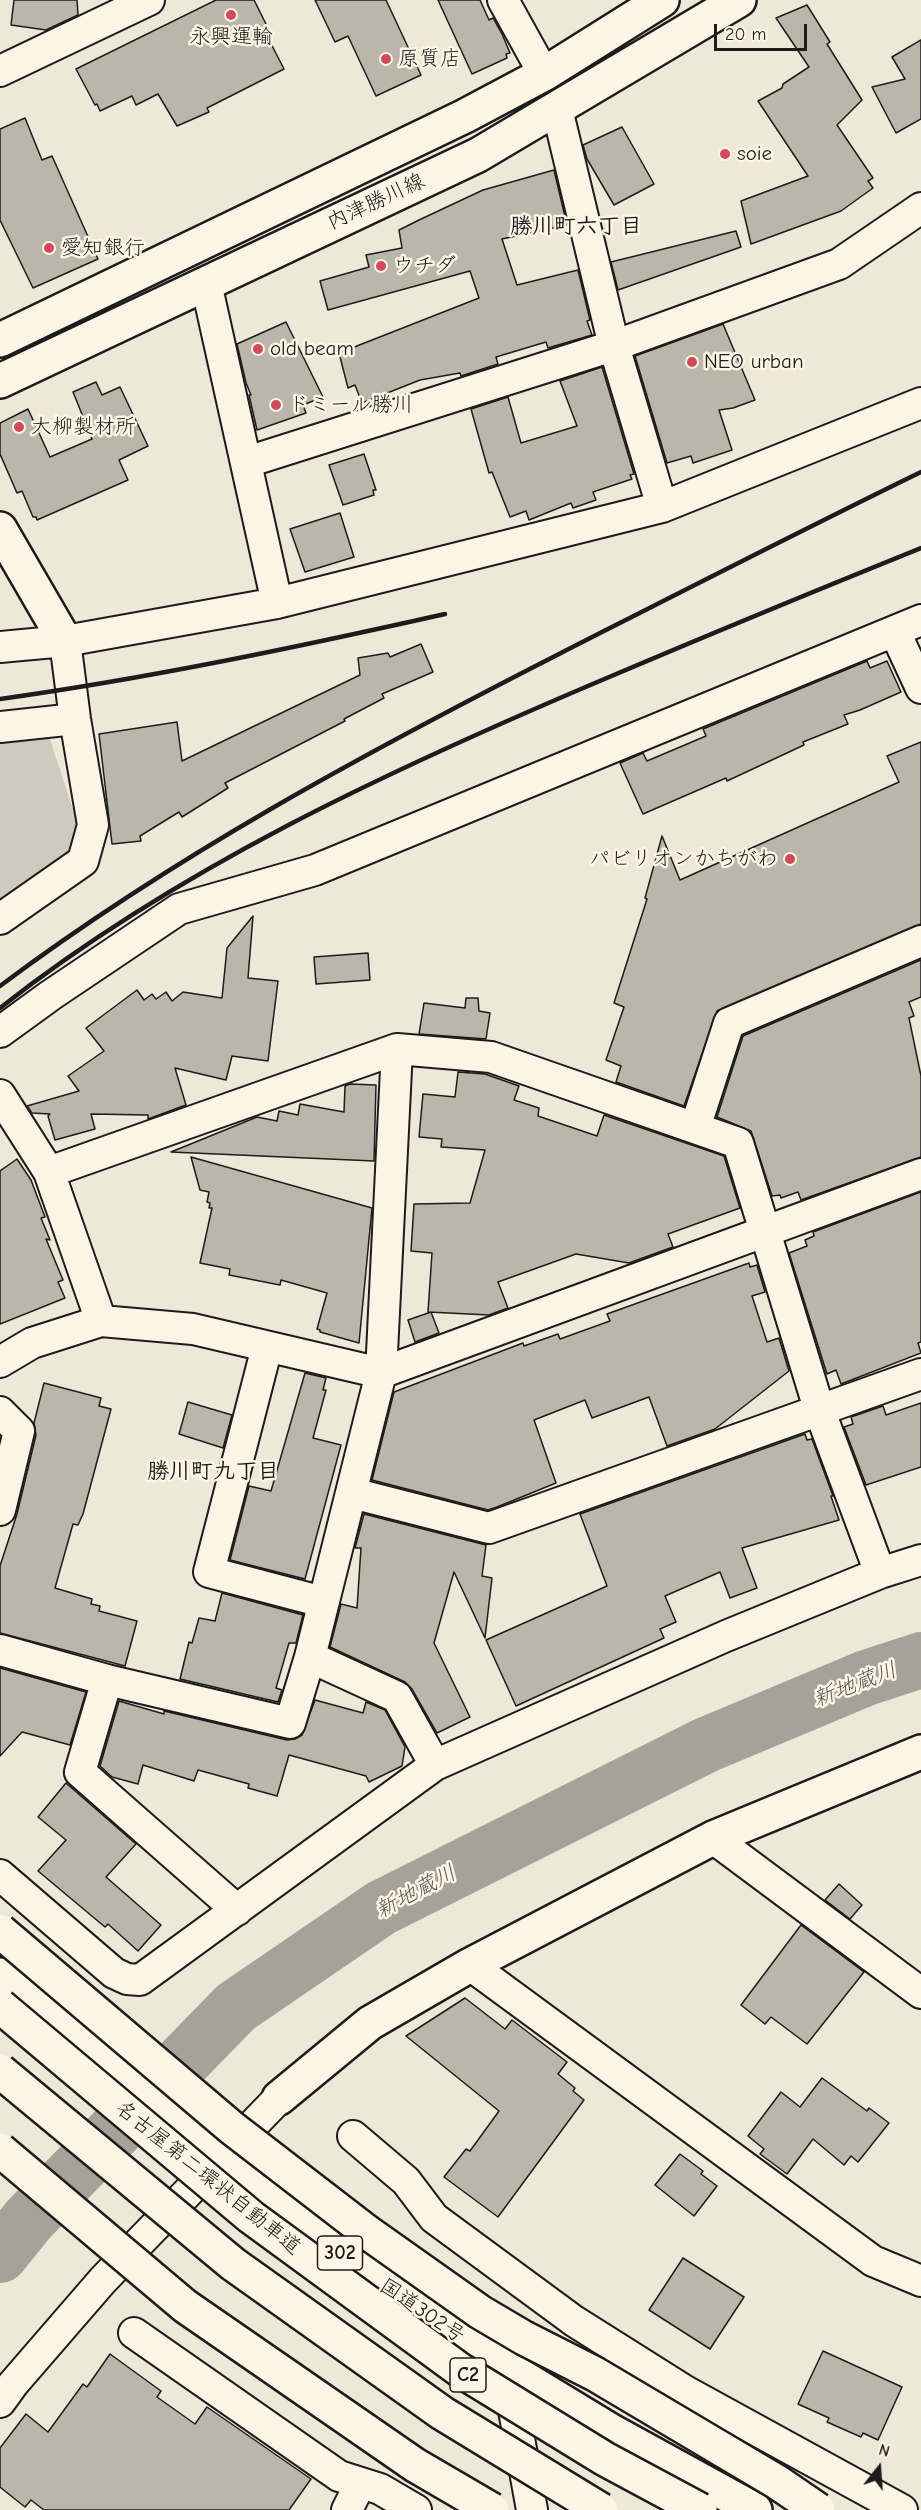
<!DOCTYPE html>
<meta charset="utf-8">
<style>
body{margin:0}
#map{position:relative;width:921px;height:2510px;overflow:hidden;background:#eee8d9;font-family:"Comic Neue",sans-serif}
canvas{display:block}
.north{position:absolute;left:849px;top:2438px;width:60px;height:60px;-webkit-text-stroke:4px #fcf5e5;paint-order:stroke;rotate:17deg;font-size:16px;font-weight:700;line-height:24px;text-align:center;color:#1c1c1c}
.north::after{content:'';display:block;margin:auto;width:21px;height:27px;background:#1c1c1c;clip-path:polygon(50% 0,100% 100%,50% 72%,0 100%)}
.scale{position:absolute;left:714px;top:24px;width:93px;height:27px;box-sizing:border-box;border:3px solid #1c1c1c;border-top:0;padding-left:8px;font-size:18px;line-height:21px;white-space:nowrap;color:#1c1c1c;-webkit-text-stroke:4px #fcf5e5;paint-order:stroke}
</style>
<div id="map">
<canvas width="921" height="2510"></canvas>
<div class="north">N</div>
<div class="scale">20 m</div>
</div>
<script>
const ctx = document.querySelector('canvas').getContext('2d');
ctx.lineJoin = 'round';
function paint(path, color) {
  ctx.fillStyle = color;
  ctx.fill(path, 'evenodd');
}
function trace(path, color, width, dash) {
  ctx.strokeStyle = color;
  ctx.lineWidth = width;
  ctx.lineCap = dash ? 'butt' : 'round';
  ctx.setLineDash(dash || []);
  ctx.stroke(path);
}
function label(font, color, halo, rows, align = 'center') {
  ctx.font = font + ' "Comic Neue","Klee One",sans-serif';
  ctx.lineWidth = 5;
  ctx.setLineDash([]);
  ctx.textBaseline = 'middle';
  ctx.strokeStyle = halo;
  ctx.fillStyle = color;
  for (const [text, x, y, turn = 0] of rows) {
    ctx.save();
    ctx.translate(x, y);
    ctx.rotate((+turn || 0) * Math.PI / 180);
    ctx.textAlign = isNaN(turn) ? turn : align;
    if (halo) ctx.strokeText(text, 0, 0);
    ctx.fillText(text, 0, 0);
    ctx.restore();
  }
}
paint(new Path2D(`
 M 48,733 L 79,828 L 71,858 L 0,903 L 0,739 Z`), '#cfcabd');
trace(new Path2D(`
 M 0,2255 L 29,2219 L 236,2007 L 381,1908 L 706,1745 L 866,1678 L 921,1660`), '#a7a299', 56);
const building = new Path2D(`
 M 14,0 L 77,0 L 78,15 L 46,30 L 11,25 Z
 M 216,0 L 254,0 L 271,34 L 267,36 L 284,69 L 207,108 L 209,112 L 177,126 L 158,94 L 136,105 L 132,96 L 100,111 L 97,104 L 95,105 L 76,69 Z
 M 315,0 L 386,0 L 421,75 L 376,96 L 348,36 L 335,42 Z
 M 438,0 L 480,0 L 489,20 L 493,18 L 502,34 L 510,53 L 506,54 L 507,58 L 472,74 Z
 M 807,5 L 830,42 L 827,44 L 862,100 L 837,125 L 873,178 L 868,181 L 873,188 L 841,211 L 751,244 L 741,201 L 808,176 L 758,101 L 782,88 L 783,84 L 809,67 L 776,18 Z
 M 921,40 L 921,119 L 896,133 L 872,87 L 905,79 L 892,57 Z
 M 25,118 L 42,160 L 52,156 L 98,259 L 33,288 L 0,220 L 0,129 Z
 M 622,127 L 654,184 L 614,205 L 587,159 L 583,145 Z
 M 554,170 L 567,225 L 502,239 L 517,285 L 578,270 L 590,320 L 587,321 L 592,335 L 548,348 L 546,342 L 496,357 L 498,364 L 461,376 L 460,373 L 420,380 L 362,403 L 355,385 L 348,388 L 339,353 L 479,298 L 470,271 L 328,310 L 320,281 L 369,267 L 366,255 L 402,248 L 399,230 L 419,220 L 483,190 Z
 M 736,231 L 741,247 L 618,290 L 611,262 Z
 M 286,322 L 323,397 L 303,405 L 306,413 L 257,430 L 249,395 L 251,395 L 246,383 L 237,344 Z
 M 723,324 L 755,400 L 733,408 L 719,410 L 732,450 L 693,463 L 691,456 L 667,463 L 635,356 Z
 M 602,367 L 634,474 L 630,475 L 632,479 L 593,492 L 596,500 L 573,508 L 571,503 L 529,520 L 526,511 L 510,517 L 492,472 L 489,473 L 471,409 L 508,397 L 521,443 L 577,426 L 560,381 Z
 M 96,382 L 102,395 L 120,387 L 148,446 L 119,460 L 128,480 L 37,520 L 36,517 L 33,517 L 22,491 L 17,493 L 0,454 L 0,423 L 28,409 L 50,457 L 92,439 L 73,392 Z
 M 364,454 L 376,490 L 373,490 L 374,495 L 343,505 L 329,465 Z
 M 340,513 L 354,557 L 305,572 L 290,529 Z
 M 421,644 L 433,672 L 382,694 L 384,698 L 344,719 L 345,721 L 225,783 L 228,788 L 182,817 L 179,812 L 140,836 L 141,841 L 112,844 L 99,734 L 177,722 L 182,761 L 360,675 L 358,658 L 388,653 L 390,657 Z
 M 867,661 L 870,668 L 887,661 L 901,692 L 860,710 L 844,715 L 848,724 L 803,742 L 804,745 L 727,781 L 726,778 L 643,814 L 620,763 L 643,753 L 647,761 L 706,736 L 703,729 Z
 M 921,742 L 921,924 L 717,1011 L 684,1106 L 616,1082 L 621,1066 L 606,1060 L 624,1007 L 614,1003 L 647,899 L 645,898 L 662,836 L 680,880 L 899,782 L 887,756 Z
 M 253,916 L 248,978 L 278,981 L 268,1061 L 232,1056 L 226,1080 L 175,1068 L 186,1105 L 148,1119 L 148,1115 L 91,1114 L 95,1129 L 55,1140 L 48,1116 L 50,1114 L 32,1113 L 27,1106 L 79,1091 L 68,1076 L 104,1051 L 86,1028 L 137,990 L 144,1000 L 152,994 L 156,999 L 166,992 L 172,1001 L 183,992 L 222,998 L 227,948 Z
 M 368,953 L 370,980 L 316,984 L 314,957 Z
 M 921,960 L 921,997 L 909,1002 L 914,1016 L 909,1018 L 921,1076 L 921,1157 L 801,1200 L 798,1192 L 781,1198 L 780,1195 L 772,1196 L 751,1131 L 717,1117 L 743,1036 Z
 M 466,998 L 478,998 L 479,1011 L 490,1013 L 486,1039 L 419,1034 L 424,1003 L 465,1008 Z
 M 458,1072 L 485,1074 L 519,1086 L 514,1100 L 539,1108 L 538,1116 L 597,1136 L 604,1115 L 724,1156 L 740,1208 L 668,1234 L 673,1247 L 629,1263 L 576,1254 L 498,1282 L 508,1308 L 489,1315 L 428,1312 L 432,1253 L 411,1251 L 414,1204 L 470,1203 L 485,1150 L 441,1147 L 442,1139 L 419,1137 L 423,1094 L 455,1097 Z
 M 350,1084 L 376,1085 L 374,1161 L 171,1152 L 257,1117 L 277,1121 L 279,1111 L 298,1115 L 300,1104 L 344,1112 L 345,1086 Z
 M 191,1157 L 372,1208 L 359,1343 L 320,1332 L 320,1330 L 317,1329 L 327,1293 L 281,1280 L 280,1285 L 229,1275 L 230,1269 L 200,1263 L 212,1208 L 209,1208 L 210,1203 L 207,1202 L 209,1192 L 200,1190 Z
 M 17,1159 L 31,1180 L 45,1217 L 41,1218 L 50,1240 L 46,1239 L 63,1280 L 58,1282 L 65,1298 L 0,1324 L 0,1171 Z
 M 921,1192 L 921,1342 L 918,1343 L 921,1353 L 841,1384 L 836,1370 L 827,1374 L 789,1253 L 807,1246 L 805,1240 L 814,1236 L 813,1232 Z
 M 749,1263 L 750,1267 L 757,1265 L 765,1292 L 752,1296 L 767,1342 L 779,1338 L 789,1371 L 715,1429 L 667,1446 L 649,1397 L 592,1418 L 585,1400 L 534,1420 L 556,1483 L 497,1507 L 488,1510 L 372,1480 L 394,1392 L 523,1343 L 524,1346 L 558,1334 L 560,1339 L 610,1321 L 607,1314 Z
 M 431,1312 L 439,1333 L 415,1342 L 408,1320 Z
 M 305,1373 L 326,1378 L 323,1390 L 326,1390 L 313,1438 L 341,1445 L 305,1579 L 230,1560 L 249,1486 L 271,1491 Z
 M 44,1383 L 101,1398 L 99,1406 L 111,1409 L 83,1514 L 78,1525 L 73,1524 L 55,1588 L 92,1599 L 91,1604 L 100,1606 L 99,1611 L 137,1621 L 125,1666 L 0,1633 L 0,1566 L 17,1514 L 36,1435 L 34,1423 Z
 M 188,1402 L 232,1415 L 223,1448 L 179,1434 Z
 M 921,1403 L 921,1467 L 866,1485 L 844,1427 L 853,1424 L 851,1417 L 883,1406 L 886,1415 Z
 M 805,1434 L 807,1440 L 812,1439 L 833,1496 L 831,1496 L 839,1520 L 742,1548 L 757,1588 L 730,1598 L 720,1572 L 665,1596 L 676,1622 L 660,1629 L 664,1638 L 516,1706 L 486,1640 L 607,1586 L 580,1514 Z
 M 364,1514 L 486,1545 L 482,1576 L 492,1578 L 485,1638 L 454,1572 L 434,1643 L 470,1717 L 437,1733 L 412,1689 L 405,1682 L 330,1647 L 341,1604 L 357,1608 L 361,1548 L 355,1548 Z
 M 222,1593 L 303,1615 L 296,1643 L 289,1643 L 276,1688 L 282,1690 L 278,1702 L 180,1679 L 189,1642 L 192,1643 L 199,1618 L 215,1621 Z
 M 0,1668 L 86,1692 L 70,1745 L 22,1732 L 0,1756 Z
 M 315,1700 L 363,1713 L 366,1702 L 385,1710 L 405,1747 L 402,1766 L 369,1782 L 366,1776 L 289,1755 L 277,1796 L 248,1788 L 249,1784 L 198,1770 L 194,1781 L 143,1765 L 138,1784 L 112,1777 L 100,1766 L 119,1701 L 164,1714 L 164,1711 L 287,1740 L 295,1739 L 302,1735 Z
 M 66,1783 L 136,1844 L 106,1877 L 161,1925 L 138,1951 L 108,1924 L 105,1927 L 38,1871 L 66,1840 L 38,1817 Z
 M 839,1884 L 862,1905 L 850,1919 L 825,1900 Z
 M 801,1925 L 864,1972 L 807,2044 L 771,2017 L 765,2024 L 741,2005 Z
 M 465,1998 L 505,2029 L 512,2020 L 567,2062 L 558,2074 L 575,2088 L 573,2091 L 584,2100 L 498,2217 L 444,2177 L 466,2149 L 470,2151 L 499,2111 L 406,2036 Z
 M 822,2078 L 867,2111 L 869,2108 L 889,2123 L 858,2162 L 851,2156 L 844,2165 L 813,2139 L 787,2174 L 760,2154 L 764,2149 L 748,2136 L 781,2092 L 800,2107 Z
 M 680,2154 L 703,2171 L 701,2174 L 717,2186 L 694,2216 L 655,2185 Z
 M 683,2258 L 744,2297 L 710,2349 L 649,2310 Z
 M 823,2351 L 902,2387 L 878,2440 L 863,2433 L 861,2437 L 827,2422 L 829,2418 L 798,2404 Z
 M 110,2354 L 161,2391 L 157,2397 L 195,2424 L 207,2407 L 311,2479 L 289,2510 L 44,2510 L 31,2500 L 25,2507 L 0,2487 L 0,2448 L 26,2414 L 48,2432 L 83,2384 L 87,2387 Z`);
paint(building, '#bab6aa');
trace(building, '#1c1c1c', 1.5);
const street = new Path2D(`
 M 503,0 L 544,74
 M 0,71 L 149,0
 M 557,109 L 614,346 L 662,507
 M 206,283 L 277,603
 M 247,462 L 616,345 L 839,264 L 921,208
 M 895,632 L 921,688
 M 0,647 L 65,641 L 277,603 L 662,507 L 921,403
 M 0,727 L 75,719
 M 0,919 L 83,861 L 93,825 L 75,719 L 65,641
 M 0,1032 L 51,995 L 179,909 L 315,870 L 921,620
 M 397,1049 L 381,1373 L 310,1657 L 397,1697 L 435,1765
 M 0,1095 L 49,1172 L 101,1321
 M 695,1128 L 729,1023 L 921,941
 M 49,1172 L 397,1049 L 491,1057 L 738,1143 L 819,1409 L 880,1573
 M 267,1347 L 209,1572 L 323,1602
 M 0,1362 L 32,1343 L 101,1321 L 193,1329 L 381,1373 L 921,1174
 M 0,1412 L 19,1431 L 0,1510
 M 352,1493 L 489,1528 L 921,1374
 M 0,1650 L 107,1680 L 290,1723 L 310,1657
 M 107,1680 L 80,1772 L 237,1910
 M 713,1838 L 921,1993
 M 0,1875 L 114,1973 L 127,1979 L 140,1980 L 435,1765 L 726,1636 L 880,1573 L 921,1560
 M 470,1965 L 873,2261 L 921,2281
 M 353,2136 L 406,2181 L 434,2218 L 574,2321 L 685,2391 L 902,2510
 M 134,2333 L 339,2476 L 380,2489 L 416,2510
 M 509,2383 L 532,2510
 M 0,2402 L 13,2384 L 103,2280 L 279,2098
 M 347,2510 L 360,2484`);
const secondary = new Path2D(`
 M 0,340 L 465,116 L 544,74 L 662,0
 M 0,381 L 478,155 L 739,0
 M 0,529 L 65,641
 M 279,2098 L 370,2023 L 470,1965 L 713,1838 L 921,1752`);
const highway = new Path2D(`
 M 0,1975 L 221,2160 L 364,2271 L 506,2367 L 613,2432 L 755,2510`);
trace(street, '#1c1c1c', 34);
trace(secondary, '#1c1c1c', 38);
trace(highway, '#1c1c1c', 38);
trace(street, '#fcf5e5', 30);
trace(secondary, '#fcf5e5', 33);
trace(highway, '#fcf5e5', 33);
trace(new Path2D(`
 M 0,699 C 150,678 298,647 445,614
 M 0,986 C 175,855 367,752 561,653 C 681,592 800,531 921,472
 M 0,1008 C 178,868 388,771 595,683 C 703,637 812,592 921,548`), '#1c1c1c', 4.5);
const highwayBridge = new Path2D(`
 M 0,1931 L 232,2128 L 367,2232 L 480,2312 L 524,2338 L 595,2374 L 777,2482 L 818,2510
 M 0,2006 L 251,2217 L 460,2370 L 605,2459 L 700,2510
 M 0,2071 L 233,2264 L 442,2413 L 601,2510
 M 0,2150 L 185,2306 L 415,2465 L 492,2510`);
trace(highwayBridge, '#1c1c1c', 38, []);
trace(highwayBridge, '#fcf5e5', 33);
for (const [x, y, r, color] of [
 [231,15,6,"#d1495b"],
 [386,59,6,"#d1495b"],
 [725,154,6,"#d1495b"],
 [49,248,6,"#d1495b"],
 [381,266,6,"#d1495b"],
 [258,349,6,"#d1495b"],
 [692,362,6,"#d1495b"],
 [276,405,6,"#d1495b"],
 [19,427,6,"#d1495b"],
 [790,859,6,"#d1495b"]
]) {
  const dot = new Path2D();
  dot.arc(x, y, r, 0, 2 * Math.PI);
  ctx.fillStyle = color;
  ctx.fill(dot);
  trace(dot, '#fcf5e5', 2);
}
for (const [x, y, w] of [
 [340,2253,45],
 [468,2375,36]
]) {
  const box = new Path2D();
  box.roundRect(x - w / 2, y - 17, w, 34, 4.5);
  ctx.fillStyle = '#fcf5e5';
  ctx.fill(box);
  trace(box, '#1c1c1c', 1.5);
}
label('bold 20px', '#1c1c1c', null, [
 ["302",340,2253],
 ["C2",468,2375]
]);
label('21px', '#1c1c1c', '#fcf5e5', [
 ["永興運輸",231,37,"center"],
 ["原質店",398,59],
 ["soie",737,154],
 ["愛知銀行",61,248],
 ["ウチダ",393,266],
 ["old beam",270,349],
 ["NEO urban",704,362],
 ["ドミール勝川",288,405],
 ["大柳製材所",31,427],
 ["パビリオンかちがわ",778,859,"right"]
], 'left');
label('21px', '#1c1c1c', '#fcf5e5', [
 ["内津勝川線",376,202,-25],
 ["名古屋第二環状自動車道",208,2178,39],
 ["国道302号",422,2311,34]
]);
label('bold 22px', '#1c1c1c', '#fcf5e5', [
 ["勝川町六丁目",576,227],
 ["勝川町九丁目",213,1472]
]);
label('italic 22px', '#5b5854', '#fcf5e5', [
 ["新地蔵川",855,1685,-21],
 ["新地蔵川",416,1892,-28]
]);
</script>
